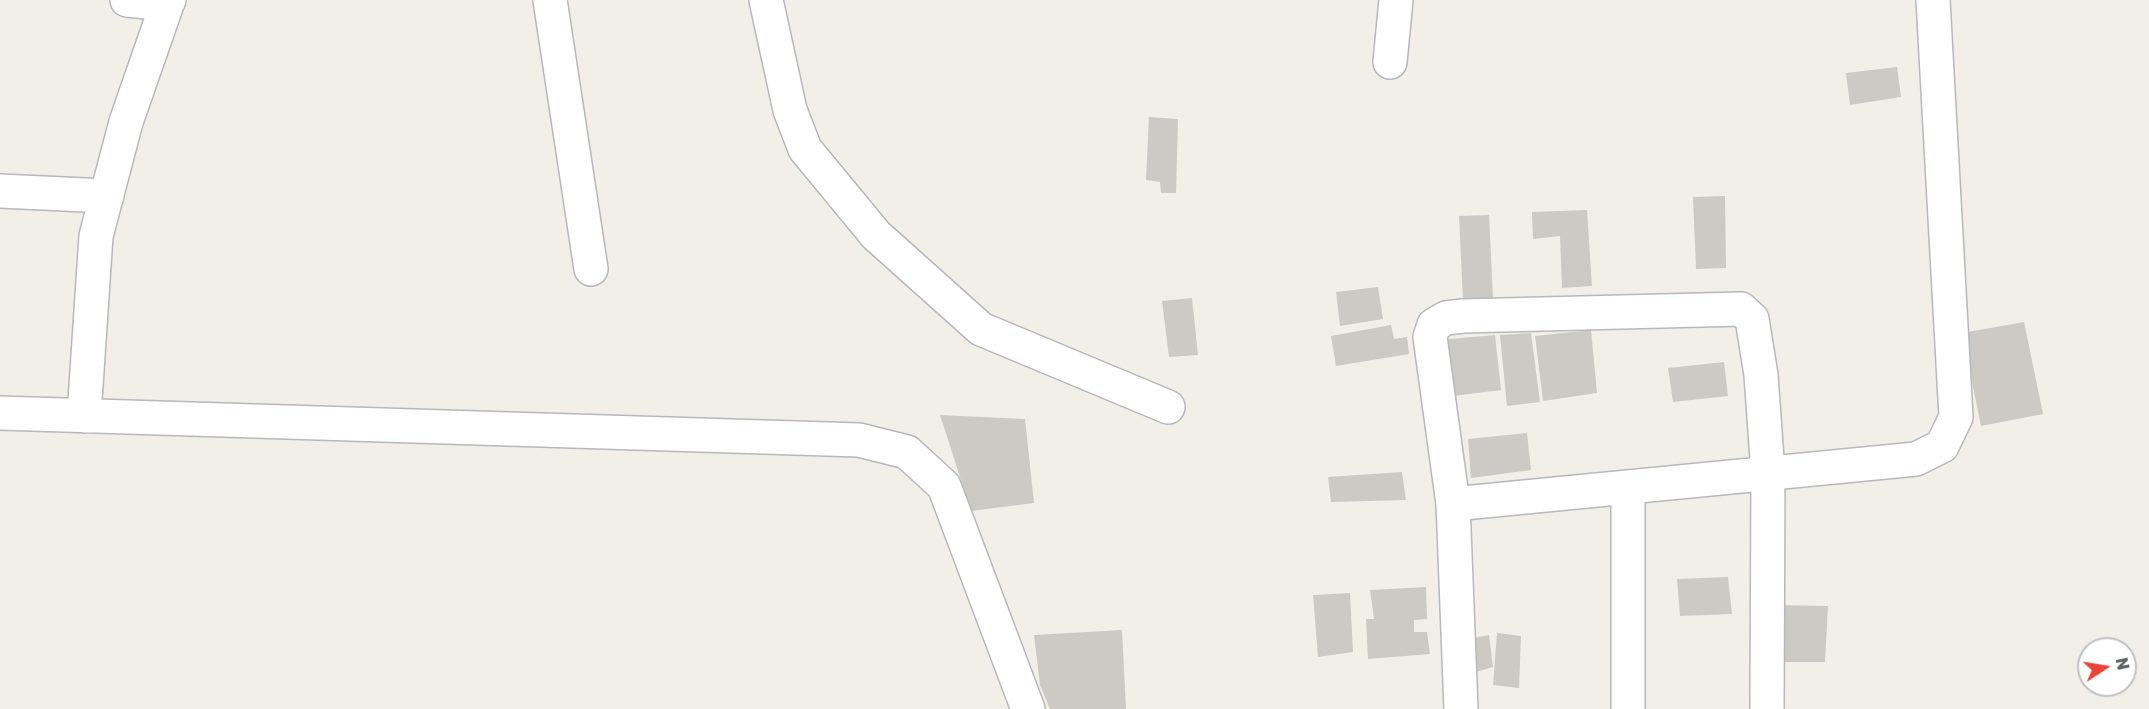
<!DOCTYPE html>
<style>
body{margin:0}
#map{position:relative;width:2149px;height:709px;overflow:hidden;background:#f1efe8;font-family:"Golos Text",sans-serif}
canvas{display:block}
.north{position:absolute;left:2077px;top:637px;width:60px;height:60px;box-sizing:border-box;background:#fff;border:2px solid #bfc1c3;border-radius:50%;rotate:78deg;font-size:16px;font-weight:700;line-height:24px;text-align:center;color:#5f6368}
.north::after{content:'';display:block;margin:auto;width:21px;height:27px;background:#ea4335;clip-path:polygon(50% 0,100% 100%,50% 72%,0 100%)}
</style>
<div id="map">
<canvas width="2149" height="709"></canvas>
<div class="north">N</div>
</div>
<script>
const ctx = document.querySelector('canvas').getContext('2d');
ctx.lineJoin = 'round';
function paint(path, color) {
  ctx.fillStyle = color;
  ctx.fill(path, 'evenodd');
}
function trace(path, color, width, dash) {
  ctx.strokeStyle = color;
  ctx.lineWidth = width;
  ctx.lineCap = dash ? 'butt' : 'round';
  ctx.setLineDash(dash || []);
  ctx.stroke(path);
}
paint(new Path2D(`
 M 1897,67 L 1901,97 L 1850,105 L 1846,73 Z
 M 1149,117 L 1178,119 L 1176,193 L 1161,193 L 1160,182 L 1146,180 Z
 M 1725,196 L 1726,268 L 1696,269 L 1693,197 Z
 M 1587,210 L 1592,286 L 1562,288 L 1560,236 L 1533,239 L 1532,212 Z
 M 1489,215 L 1493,298 L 1463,300 L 1459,216 Z
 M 1378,287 L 1383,319 L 1340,326 L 1336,292 Z
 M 1192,298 L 1198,355 L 1169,357 L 1162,301 Z
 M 2024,322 L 2043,414 L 1981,426 L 1962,333 Z
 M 1391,325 L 1394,339 L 1407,337 L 1409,354 L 1336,366 L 1331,336 Z
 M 1591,330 L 1597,393 L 1543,401 L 1535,336 Z
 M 1531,333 L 1540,402 L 1507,406 L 1500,335 Z
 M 1495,335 L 1501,390 L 1445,397 L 1439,340 Z
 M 1724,362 L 1728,396 L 1673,402 L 1668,368 Z
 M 940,415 L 1025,419 L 1034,503 L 971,511 Z
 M 1527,433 L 1531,470 L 1471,478 L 1468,439 Z
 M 1402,472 L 1406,500 L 1331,502 L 1328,477 Z
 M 1728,577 L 1732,614 L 1680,616 L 1677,579 Z
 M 1426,587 L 1427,619 L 1414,620 L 1414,632 L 1427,632 L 1430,654 L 1368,659 L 1366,619 L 1374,619 L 1370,590 Z
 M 1350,593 L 1353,652 L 1318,657 L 1313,595 Z
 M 1772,605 L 1828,606 L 1825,662 L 1777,662 Z
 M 1122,630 L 1126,709 L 1050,709 L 1040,685 L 1034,635 Z
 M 1497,633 L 1521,636 L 1519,688 L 1493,685 Z
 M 1489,635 L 1493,667 L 1476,672 L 1469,639 Z`), '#cccac5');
const street = new Path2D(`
 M 127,0 L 167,4 L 169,0
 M 550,0 L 591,269
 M 766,0 L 790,110 L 805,149 L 876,235 L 981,329 L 1168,407
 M 1390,62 L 1396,0
 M 0,191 L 107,196
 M 0,413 L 859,440 L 907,452 L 944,486 L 1028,709
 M 84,416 L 96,236 L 126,122 L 167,4
 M 1628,487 L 1628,709
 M 1453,504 L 1916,459 L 1942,446 L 1956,417 L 1933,0
 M 1461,709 L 1453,504 L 1430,337 L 1434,325 L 1446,318 L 1463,316 L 1741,309 L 1752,319 L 1761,375 L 1768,473 L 1767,709`);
trace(street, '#b5b8bc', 36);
trace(street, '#fff', 33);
</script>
